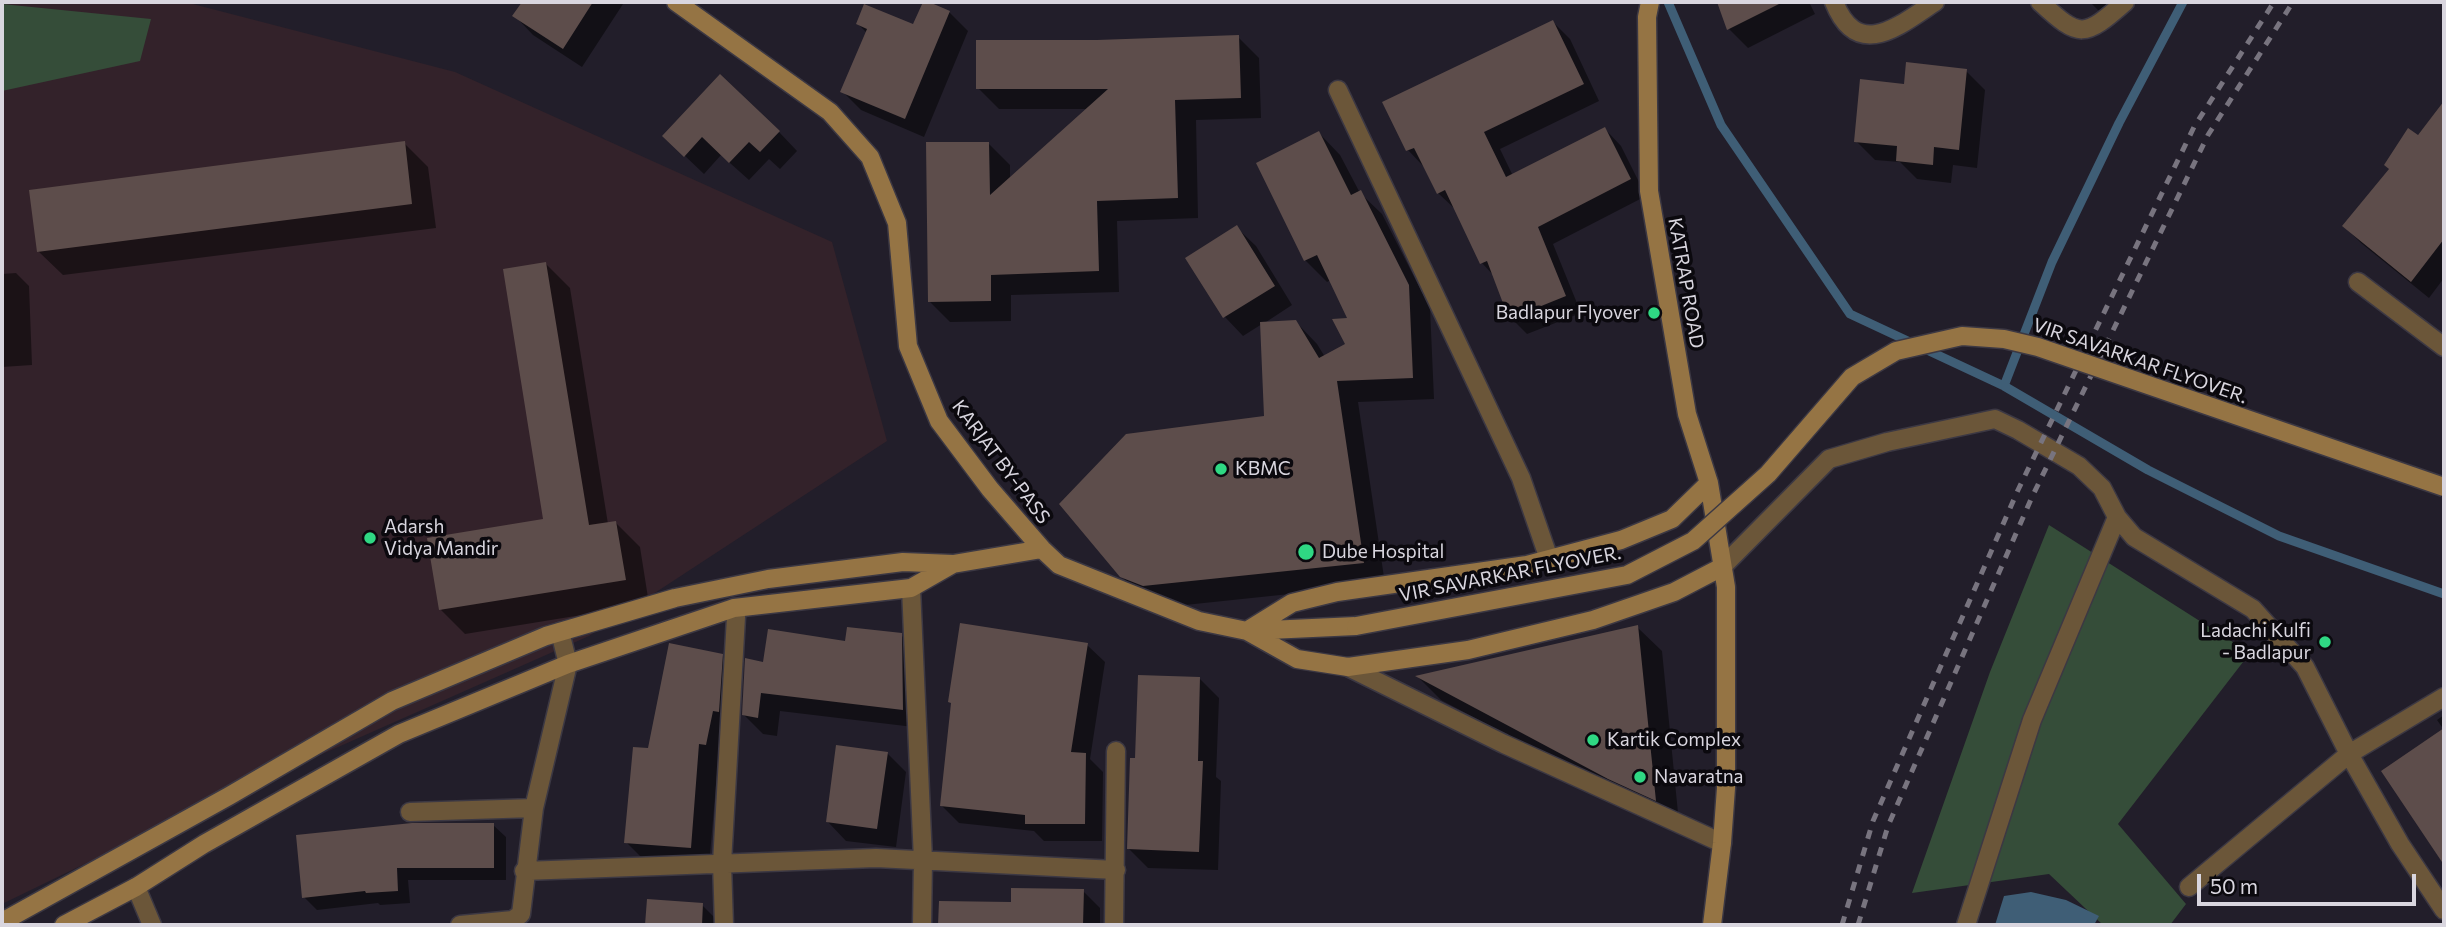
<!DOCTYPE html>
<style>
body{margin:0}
#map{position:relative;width:2446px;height:927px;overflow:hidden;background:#221e2a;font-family:Commissioner,sans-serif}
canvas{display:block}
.frame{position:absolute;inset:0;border:4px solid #d9d6df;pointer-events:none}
.scale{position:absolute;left:2197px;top:874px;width:219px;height:32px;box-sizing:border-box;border:4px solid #d9d6df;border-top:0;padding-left:9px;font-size:21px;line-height:24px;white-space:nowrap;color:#d9d6df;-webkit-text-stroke:5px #0b090e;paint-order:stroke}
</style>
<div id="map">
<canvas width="2446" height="927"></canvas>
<div class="frame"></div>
<div class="scale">50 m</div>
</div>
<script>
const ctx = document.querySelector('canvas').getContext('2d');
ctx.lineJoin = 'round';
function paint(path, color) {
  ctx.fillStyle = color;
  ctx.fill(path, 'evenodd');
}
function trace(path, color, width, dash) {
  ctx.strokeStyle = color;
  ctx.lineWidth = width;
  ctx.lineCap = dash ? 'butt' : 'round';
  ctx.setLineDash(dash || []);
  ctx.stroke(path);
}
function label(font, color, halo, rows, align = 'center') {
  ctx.font = font + ' Commissioner,sans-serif';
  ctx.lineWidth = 7;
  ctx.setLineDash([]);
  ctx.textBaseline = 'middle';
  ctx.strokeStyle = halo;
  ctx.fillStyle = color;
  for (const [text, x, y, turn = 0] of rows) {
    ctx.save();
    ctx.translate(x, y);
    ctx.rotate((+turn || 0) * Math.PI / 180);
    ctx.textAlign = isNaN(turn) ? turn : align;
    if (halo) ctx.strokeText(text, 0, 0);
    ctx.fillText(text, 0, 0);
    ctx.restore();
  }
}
paint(new Path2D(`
 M 2,2 L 185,2 L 455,72 L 832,242 L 887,441 L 589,636 L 198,809 L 2,904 Z`), '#33222a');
paint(new Path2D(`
 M 2,4 L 151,19 L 140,61 L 2,91 Z
 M 2049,525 L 2250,653 L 2118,824 L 2186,904 L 2170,925 L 2103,925 L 2049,874 L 1912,893 L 1990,672 Z`), '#354d39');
paint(new Path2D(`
 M 2031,892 L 2066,900 L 2099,916 L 2094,925 L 1995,925 L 2004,896 Z`), '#3f5e76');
paint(new Path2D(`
 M 524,2 L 621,2 L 623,4 L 582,67 L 533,35 L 515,16 Z
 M 925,2 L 949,12 L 968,31 L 924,137 L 861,110 L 842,91 L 867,33 L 858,24 L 914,27 Z
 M 1719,2 L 1809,2 L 1815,14 L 1748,48 L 1729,29 Z
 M 2090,2 L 2119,2 L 2104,16 Z
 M 1553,22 L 1570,39 L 1599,101 L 1500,149 L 1513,176 L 1605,129 L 1621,146 L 1646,196 L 1553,244 L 1581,313 L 1527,334 L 1511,318 L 1494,276 L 1482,263 L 1455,209 L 1438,193 L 1424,167 L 1408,150 L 1384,103 Z
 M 1238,37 L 1259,58 L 1261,118 L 1196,120 L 1198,218 L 1117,221 L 1119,292 L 1011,295 L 1011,321 L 950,322 L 929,301 L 989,144 L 1010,165 L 1010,179 L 1088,109 L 999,109 L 978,88 L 1097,42 Z
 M 1966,71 L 1985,90 L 1977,168 L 1953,165 L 1951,183 L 1917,179 L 1900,162 L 1875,160 L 1856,141 L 1906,85 Z
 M 2444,103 L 2444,278 L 2429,298 L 2361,243 L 2344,226 Z
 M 779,132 L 797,151 L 780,169 L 769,159 L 749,180 L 721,155 L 704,174 L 664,136 Z
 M 1319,133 L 1340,155 L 1360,193 L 1382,214 L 1430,308 L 1434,399 L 1358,402 L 1385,584 L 1166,607 L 1144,598 L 1121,576 L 1266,418 L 1262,324 L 1243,336 L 1225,317 L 1237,228 L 1256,246 L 1292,305 L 1263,324 L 1296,322 L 1317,344 L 1325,357 L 1347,344 L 1350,320 L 1331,280 L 1327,282 L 1305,260 Z
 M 404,143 L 428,167 L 436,228 L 63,275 L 38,251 Z
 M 546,264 L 570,288 L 608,524 L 616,523 L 640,547 L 649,604 L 465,634 L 441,610 L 545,520 Z
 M 16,273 L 29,286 L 32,365 L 2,367 L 2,274 Z
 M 1637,627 L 1662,651 L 1679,823 L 1634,802 L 1441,700 L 1418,677 Z
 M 901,635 L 920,654 L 922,728 L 780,711 L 777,736 L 763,734 L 744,715 L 764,664 Z
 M 1087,645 L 1105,662 L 1090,759 L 1103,772 L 1102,841 L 1044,841 L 1034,831 L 959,823 L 942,806 Z
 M 722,655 L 741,674 L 725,763 L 718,762 L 709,866 L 645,861 L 626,842 L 649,750 Z
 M 1200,679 L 1219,698 L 1216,777 L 1221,781 L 1218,870 L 1148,868 L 1129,849 Z
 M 2444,715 L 2444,861 L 2384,771 L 2444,730 L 2437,720 Z
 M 887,753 L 906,772 L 896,847 L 846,841 L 828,822 Z
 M 493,825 L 506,837 L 506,880 L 408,880 L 410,903 L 380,905 L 378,903 L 317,910 L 304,897 Z
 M 1083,891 L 1100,908 L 1100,925 L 940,925 L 940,903 L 1013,903 Z
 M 648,901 L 702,905 L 715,918 L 715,925 L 647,925 Z`), '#0007');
trace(new Path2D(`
 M 1668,2 L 1721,125 L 1850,314 L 2004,386 L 2148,470 L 2279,536 L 2444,594
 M 2004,386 L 2052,262 L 2119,123 L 2183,2`), '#3f5e76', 9);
paint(new Path2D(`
 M 522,2 L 593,2 L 563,49 L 512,16 Z
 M 923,2 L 929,2 L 950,11 L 905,119 L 840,92 L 867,29 L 856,24 L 864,4 L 913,24 Z
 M 1717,2 L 1783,2 L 1727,30 Z
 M 1553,20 L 1584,84 L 1484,132 L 1506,177 L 1605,127 L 1631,179 L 1538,227 L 1566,296 L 1509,319 L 1487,261 L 1480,264 L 1445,190 L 1437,194 L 1414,148 L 1406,151 L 1382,102 Z
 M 1239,35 L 1241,98 L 1175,100 L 1178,198 L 1097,201 L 1099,271 L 991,275 L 991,301 L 928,302 L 926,142 L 989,142 L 990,195 L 1108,89 L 976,89 L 976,40 L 1097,40 Z
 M 1906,62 L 1967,69 L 1959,150 L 1934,147 L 1933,165 L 1896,161 L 1897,146 L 1854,142 L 1860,79 L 1904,84 Z
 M 720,74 L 780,131 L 760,152 L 749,142 L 729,163 L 702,137 L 684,157 L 662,136 Z
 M 2444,101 L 2444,239 L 2411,282 L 2342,226 L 2389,169 L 2384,165 L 2408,128 L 2418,135 Z
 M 1319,131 L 1351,195 L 1361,190 L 1409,285 L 1413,378 L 1337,381 L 1364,563 L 1143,586 L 1120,577 L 1059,504 L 1126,434 L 1264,416 L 1260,322 L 1296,320 L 1319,358 L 1345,344 L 1332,319 L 1347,318 L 1317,255 L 1304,261 L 1256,163 Z
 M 405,141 L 412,204 L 37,252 L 29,190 Z
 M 1237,225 L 1275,286 L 1223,318 L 1185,258 Z
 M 546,262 L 589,525 L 616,521 L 626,580 L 439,610 L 427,538 L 543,519 L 503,269 Z
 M 960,623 L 1088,643 L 1071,752 L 1086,753 L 1085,824 L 1025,824 L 1025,815 L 940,806 L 951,703 L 948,702 Z
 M 1638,625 L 1656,801 L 1608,779 L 1415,676 Z
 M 847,627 L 902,633 L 903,710 L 761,693 L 758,718 L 742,715 L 745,658 L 763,662 L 768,629 L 845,641 Z
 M 669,643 L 723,654 L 719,712 L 713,711 L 706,745 L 699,744 L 691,848 L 624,843 L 633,747 L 648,748 Z
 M 1138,675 L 1200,677 L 1198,761 L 1203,761 L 1199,852 L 1127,849 L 1130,758 L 1135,758 Z
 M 2444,728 L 2444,865 L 2381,771 Z
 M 836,745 L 888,752 L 877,829 L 826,822 Z
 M 412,823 L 494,823 L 494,868 L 397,868 L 398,891 L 366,893 L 365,891 L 302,898 L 296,835 Z
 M 1011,888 L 1084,889 L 1083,925 L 938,925 L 939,901 L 1011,902 Z
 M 647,899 L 703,903 L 702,925 L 645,925 Z`), '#5d4d4b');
const street = new Path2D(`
 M 1834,2 C 1858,62 1900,25 1935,2
 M 2040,2 C 2080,39 2084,38 2125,2
 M 1338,90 L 1521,478 L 1549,559
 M 2358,282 L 2444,347
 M 1722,567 L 1829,459 L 1887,442 L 1995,419 L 2018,430 L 2079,466 L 2102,488 L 2117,517 L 2134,537 L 2253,609 L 2305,667 L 2349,754 L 2400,844 L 2444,910
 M 911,588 L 923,860 L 922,925
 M 1348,667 L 1504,744 L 1722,843
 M 410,812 L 534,808
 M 524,871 L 876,858 L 1116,870
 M 136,887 L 152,925
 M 2189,887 L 2349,754 L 2444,697
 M 460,925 L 513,920 L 521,914 L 534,808 L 568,664 L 560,632
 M 724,925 L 722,863 L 736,617 L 734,608
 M 1114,925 L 1116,751
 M 1966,925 L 2032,720 L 2117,517`);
const secondary = new Path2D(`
 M 676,2 L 830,112 L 870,157 L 897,223 L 908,346 L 939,421 L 990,489 L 1042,549 L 1059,565 L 1199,621 L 1247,631 L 1356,626
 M 1650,2 L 1647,17 L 1649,191 L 1687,414 L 1709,483 L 1726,587 L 1726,788 L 1722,843 L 1712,925
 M 1250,629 L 1292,603 L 1337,592 L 1527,565 L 1621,540 L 1672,519 L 1709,483
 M 1247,631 L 1297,659 L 1348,667 L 1468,650 L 1593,620 L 1674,592 L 1722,567
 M 2,922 L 229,796 L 392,701 L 546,636 L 675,598 L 768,579 L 903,562 L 953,564 L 1042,549
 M 64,925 L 136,887 L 204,844 L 399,734 L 568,664 L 734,608 L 911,588 L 953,564`);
trace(street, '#3c3843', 21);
trace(secondary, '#3c3843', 21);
trace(street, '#6b5639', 18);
trace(secondary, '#957444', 18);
trace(new Path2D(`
 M 1842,925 L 1873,821 L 2018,490 L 2194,127 L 2274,2
 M 1858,925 L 1888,826 L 2032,497 L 2208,135 L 2293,2`), '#78747f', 5, [9, 9]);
const secondaryBridge = new Path2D(`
 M 1356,626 L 1627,575 L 1693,541 L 1768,474 L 1852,377 L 1896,351 L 1962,336 L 2004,339 L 2038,347 L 2444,487`);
trace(secondaryBridge, '#3c3843', 21, []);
trace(secondaryBridge, '#957444', 18);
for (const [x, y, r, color] of [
 [1654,313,7,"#2fd883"],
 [1221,469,7,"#2fd883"],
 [370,538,7,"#2fd883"],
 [1306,552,9,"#2fd883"],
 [2325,642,7,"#2fd883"],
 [1593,740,7,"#2fd883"],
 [1640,777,7,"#2fd883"]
]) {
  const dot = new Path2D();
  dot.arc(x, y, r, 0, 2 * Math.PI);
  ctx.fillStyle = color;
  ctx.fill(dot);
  trace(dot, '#0b090e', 2.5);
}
label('19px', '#d9d6df', '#0b090e', [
 ["KATRAP ROAD",1686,283,80],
 ["VIR SAVARKAR FLYOVER.",2140,361,19],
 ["KARJAT BY-PASS",1001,462,53],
 ["VIR SAVARKAR FLYOVER.",1510,574,-11]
]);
label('19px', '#d9d6df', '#0b090e', [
 ["Badlapur Flyover",1640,313,"right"],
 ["KBMC",1235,469],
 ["Adarsh",384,527],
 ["Vidya Mandir",384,549],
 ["Dube Hospital",1322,552],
 ["Ladachi Kulfi",2311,631,"right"],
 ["- Badlapur",2311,653,"right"],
 ["Kartik Complex",1607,740],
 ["Navaratna",1654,777]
], 'left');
</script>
